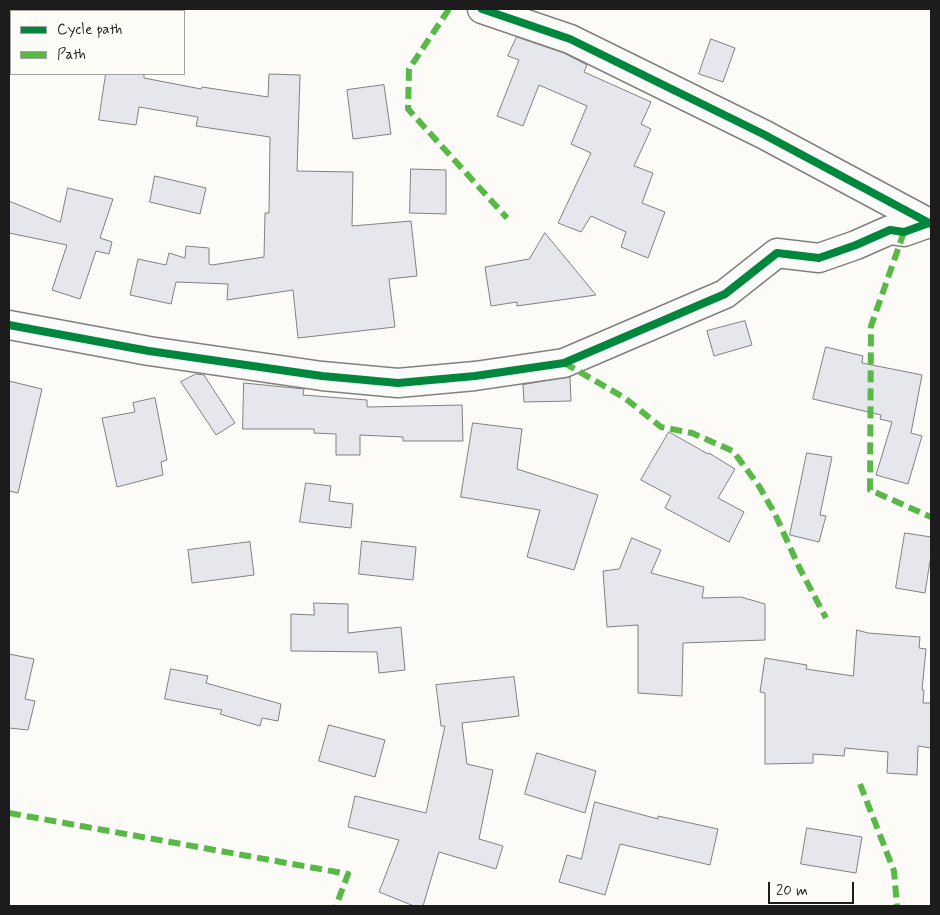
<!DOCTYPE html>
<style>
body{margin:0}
#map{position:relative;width:940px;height:915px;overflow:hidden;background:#fcfbf8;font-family:Mynerve,sans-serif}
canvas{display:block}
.frame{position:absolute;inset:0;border:10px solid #1c1c1c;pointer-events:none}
.legend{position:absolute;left:10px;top:10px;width:175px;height:65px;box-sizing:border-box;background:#fdfcf7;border:1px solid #a3a29f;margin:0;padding:6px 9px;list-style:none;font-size:15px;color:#1c1c1c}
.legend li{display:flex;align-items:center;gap:10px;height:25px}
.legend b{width:25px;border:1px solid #a3a29f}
.scale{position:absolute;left:768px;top:882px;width:86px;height:22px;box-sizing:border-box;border:2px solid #1c1c1c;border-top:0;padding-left:6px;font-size:15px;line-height:18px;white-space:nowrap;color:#1c1c1c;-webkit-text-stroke:4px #fdfcf7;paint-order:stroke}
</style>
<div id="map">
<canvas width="940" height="915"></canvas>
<div class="frame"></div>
<ul class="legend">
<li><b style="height:6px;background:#00873e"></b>Cycle path</li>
<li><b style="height:6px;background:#58b947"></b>Path</li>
</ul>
<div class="scale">20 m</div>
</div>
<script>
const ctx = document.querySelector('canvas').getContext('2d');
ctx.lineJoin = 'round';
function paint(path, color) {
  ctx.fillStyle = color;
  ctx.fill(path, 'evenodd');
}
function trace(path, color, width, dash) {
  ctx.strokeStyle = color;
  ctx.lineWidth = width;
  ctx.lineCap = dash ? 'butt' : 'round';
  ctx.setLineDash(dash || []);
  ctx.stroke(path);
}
const building = new Path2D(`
 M 517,37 L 564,53 L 587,65 L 584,72 L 651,102 L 641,124 L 651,129 L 634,166 L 653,173 L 642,203 L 665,212 L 648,258 L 621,247 L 626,232 L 591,216 L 581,232 L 558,223 L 591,153 L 571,144 L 587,106 L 539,85 L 523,126 L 497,116 L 519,60 L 508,56 Z
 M 711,39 L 735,48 L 723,82 L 699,74 Z
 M 106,74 L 144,74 L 144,78 L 201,89 L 202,87 L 268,97 L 269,74 L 300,75 L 297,171 L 353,172 L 352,226 L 411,221 L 417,276 L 389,279 L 395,327 L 298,338 L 293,290 L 227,300 L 228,284 L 176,282 L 171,304 L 130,295 L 138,259 L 166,265 L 169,253 L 185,258 L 186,246 L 209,248 L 209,264 L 212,265 L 264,257 L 265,213 L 269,213 L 270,137 L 196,126 L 198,117 L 139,107 L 136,125 L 99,120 Z
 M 384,85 L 391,134 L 353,139 L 347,90 Z
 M 411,169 L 446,170 L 446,214 L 410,213 Z
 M 155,176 L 206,188 L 200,214 L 150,202 Z
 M 68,188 L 113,199 L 100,238 L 112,242 L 109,254 L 96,251 L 80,299 L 52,290 L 67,245 L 9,233 L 9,201 L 60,222 Z
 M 545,233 L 596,295 L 517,306 L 517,302 L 491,306 L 485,267 L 529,259 Z
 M 745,321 L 752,345 L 714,356 L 707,331 Z
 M 826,347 L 863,356 L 862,363 L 922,375 L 911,433 L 922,436 L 908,484 L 876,475 L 892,422 L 880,419 L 881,415 L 813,399 Z
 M 196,374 L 204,375 L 235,423 L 216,435 L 181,382 Z
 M 570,377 L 571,401 L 524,402 L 523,385 Z
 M 9,381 L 42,389 L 18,493 L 9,491 Z
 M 244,383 L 304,389 L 303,395 L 367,400 L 367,407 L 462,405 L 463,441 L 403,441 L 403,437 L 360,435 L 360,455 L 336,455 L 336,434 L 314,433 L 314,429 L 243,429 Z
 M 155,398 L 167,460 L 161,462 L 163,475 L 117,487 L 102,418 L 135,412 L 133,403 Z
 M 473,423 L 522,429 L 517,469 L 598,495 L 574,570 L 527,557 L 540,510 L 461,497 Z
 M 669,432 L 708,454 L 709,453 L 735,469 L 718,498 L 744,512 L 729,542 L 665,508 L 671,496 L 641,480 Z
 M 807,453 L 832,457 L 820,515 L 826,516 L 819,542 L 790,535 Z
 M 306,483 L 331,486 L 329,501 L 353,504 L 351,528 L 300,522 Z
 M 905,533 L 931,537 L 931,555 L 925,593 L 896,588 Z
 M 632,538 L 661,550 L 651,573 L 704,587 L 702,598 L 741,597 L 765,604 L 765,640 L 683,643 L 682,696 L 638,693 L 638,625 L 607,627 L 603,571 L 619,569 Z
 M 362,541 L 416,547 L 413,580 L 359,574 Z
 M 250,542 L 254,575 L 192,583 L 188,550 Z
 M 314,603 L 348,604 L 348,633 L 401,627 L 405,670 L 379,673 L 377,652 L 291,651 L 291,614 L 314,615 Z
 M 857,630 L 868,633 L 920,637 L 919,648 L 926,649 L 922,690 L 924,690 L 923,703 L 931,703 L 931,748 L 918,746 L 917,775 L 887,773 L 888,752 L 845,748 L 844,756 L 813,754 L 813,763 L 765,764 L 765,693 L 760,692 L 765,658 L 807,665 L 806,669 L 853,676 Z
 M 9,654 L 34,659 L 25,699 L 35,701 L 28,730 L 9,728 Z
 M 171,669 L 208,676 L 206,683 L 281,704 L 278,721 L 262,718 L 260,726 L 220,714 L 222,710 L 165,699 Z
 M 514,677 L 519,716 L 462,723 L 467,764 L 493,770 L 479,839 L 503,846 L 496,869 L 439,852 L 423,906 L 414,906 L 379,892 L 399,840 L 348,827 L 355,796 L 426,813 L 445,726 L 441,726 L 436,685 Z
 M 329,725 L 385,740 L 375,777 L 319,761 Z
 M 537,753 L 596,771 L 585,813 L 525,794 Z
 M 595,802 L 658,819 L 658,816 L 718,829 L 710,865 L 620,844 L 605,895 L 559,882 L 567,855 L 581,859 Z
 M 807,828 L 862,837 L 856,873 L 801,864 Z`);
paint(building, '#e6e7ed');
trace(building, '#81807f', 1);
const minor = new Path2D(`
 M 482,9 L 570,39 L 763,134 L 931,224
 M 9,325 L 149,351 L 322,376 L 398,383 L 475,376 L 564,363 L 725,294 L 777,253 L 819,258 L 856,245 L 890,230 L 904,232 L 929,223`);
trace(minor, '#81807f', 31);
trace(minor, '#fbfbf9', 28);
trace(new Path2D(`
 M 449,9 L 409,69 L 408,109 L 507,218
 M 904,232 L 871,326 L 870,490 L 931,517
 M 564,363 L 625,398 L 661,427 L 692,433 L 733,451 L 759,486 L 775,514 L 799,567 L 826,618
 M 860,784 L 894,871 L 897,906
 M 9,813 L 348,874 L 336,906`), '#58b947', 6, [12, 6]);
trace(new Path2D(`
 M 482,9 L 570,39 L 763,134 L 931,224
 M 9,325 L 149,351 L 322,376 L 398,383 L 475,376 L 564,363 L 725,294 L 777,253 L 819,258 L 856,245 L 890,230 L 904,232 L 929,223`), '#00873e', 8);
</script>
